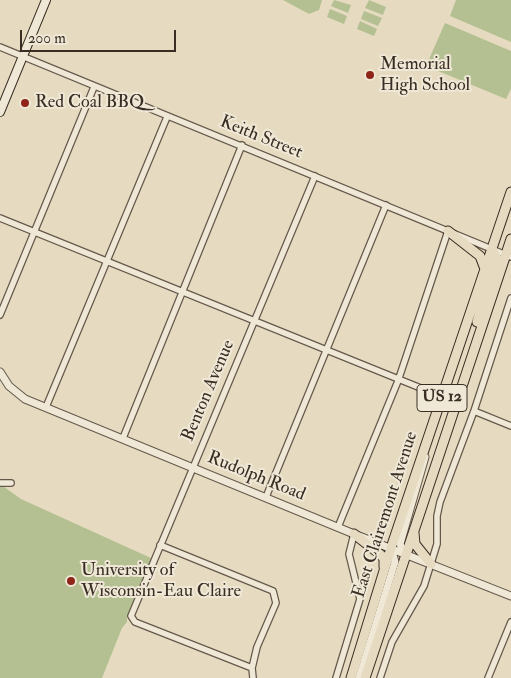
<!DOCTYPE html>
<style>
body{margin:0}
#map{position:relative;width:511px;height:678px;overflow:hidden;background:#e6dbc0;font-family:"IM FELL Double Pica",serif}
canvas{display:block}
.scale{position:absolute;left:20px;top:30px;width:156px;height:22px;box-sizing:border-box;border:2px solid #3a2d24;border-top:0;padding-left:6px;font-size:15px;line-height:18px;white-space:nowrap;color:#3a2d24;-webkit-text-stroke:4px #efe8d6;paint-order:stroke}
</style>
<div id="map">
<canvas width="511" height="678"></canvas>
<div class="scale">200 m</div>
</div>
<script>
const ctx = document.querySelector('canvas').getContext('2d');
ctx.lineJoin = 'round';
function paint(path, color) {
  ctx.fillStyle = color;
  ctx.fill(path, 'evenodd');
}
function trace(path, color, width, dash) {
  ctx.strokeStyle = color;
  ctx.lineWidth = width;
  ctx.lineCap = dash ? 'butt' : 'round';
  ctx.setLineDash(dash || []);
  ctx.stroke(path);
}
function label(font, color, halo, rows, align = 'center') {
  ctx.font = font + ' "IM FELL Double Pica",serif';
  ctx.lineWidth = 4;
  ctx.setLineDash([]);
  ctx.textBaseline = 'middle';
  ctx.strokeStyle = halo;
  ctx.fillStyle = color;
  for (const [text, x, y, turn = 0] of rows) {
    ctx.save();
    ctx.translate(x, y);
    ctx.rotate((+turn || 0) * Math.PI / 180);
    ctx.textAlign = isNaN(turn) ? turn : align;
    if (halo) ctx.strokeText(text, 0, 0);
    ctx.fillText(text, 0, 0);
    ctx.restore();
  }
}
paint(new Path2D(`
 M 283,0 L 322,0 L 319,10 L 309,14 Z
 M 334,0 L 351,5 L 348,13 L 331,6 Z
 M 369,0 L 386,7 L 383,15 L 365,8 Z
 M 456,0 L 511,0 L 511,42 L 450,16 Z
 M 330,9 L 347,16 L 344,24 L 327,17 Z
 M 364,11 L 382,18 L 378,26 L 361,19 Z
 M 360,21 L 377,29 L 374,36 L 357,29 Z
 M 445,23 L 511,51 L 511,89 L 506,99 L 426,66 Z
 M 0,484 L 21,499 L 151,558 L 127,616 L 127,622 L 122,628 L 102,678 L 0,678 Z`), '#b4c092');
const minor = new Path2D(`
 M 0,47 L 511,257
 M 0,218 L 428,391
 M 0,315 L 94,87
 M 46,407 L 167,117
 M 474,411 L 511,426
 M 123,438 L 242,145
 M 0,483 L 11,483
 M 266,497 L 386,205
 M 338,527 L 398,381 L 448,231
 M 160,545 L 273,591 L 276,603 L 257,647 L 252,668
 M 253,678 L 252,668 L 135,622 L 131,616 L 315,176
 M 336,678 L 360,599 L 349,554 L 354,534
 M 380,678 L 392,642 L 424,586 L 437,544 L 437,516 L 440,502 L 474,411 L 511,298
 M 488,678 L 511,622`);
const tertiary = new Path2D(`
 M 0,372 L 9,386 L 25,399 L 354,534 L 511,596
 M 405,554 L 400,544 L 425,457
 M 359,678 L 395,562 L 391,548`);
const secondary = new Path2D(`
 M 0,112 L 46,0`);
const primary = new Path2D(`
 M 448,231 L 480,256 L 485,269
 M 477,322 L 496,257 L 492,249
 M 414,533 L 415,544 L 431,564
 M 354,534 L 381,555 L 384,559 L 384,567
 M 351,678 L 391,548 L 511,192
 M 365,678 L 511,239`);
trace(minor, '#65584b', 8);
trace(tertiary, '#65584b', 9);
trace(secondary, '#3a2d24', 10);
trace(primary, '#3a2d24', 11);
trace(minor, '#efe8d6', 5.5);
trace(tertiary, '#efe8d6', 7);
trace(secondary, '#efe8d6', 8);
trace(primary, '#e6dbc0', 9);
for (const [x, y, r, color] of [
 [370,75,5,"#8f2418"],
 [25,103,5,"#8f2418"],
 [71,581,5,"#8f2418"]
]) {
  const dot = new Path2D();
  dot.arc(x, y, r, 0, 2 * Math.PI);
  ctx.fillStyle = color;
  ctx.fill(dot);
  trace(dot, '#efe8d6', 2);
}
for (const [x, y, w] of [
 [442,398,50]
]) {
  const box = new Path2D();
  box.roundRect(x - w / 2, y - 13.5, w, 27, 4);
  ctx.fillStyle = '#efe8d6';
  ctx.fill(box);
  trace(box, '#3a2d24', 1);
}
label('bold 16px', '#3a2d24', null, [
 ["US 12",442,398]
]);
label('18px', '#3a2d24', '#efe8d6', [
 ["Memorial",380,65],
 ["High School",380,86],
 ["Red Coal BBQ",35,103],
 ["University of",81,571],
 ["Wisconsin-Eau Claire",81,592]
], 'left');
label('18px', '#3a2d24', '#efe8d6', [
 ["Keith Street",261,138,22],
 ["Benton Avenue",209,391,-67],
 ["Rudolph Road",256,477,22],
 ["East Clairemont Avenue",386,515,-72]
]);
</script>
